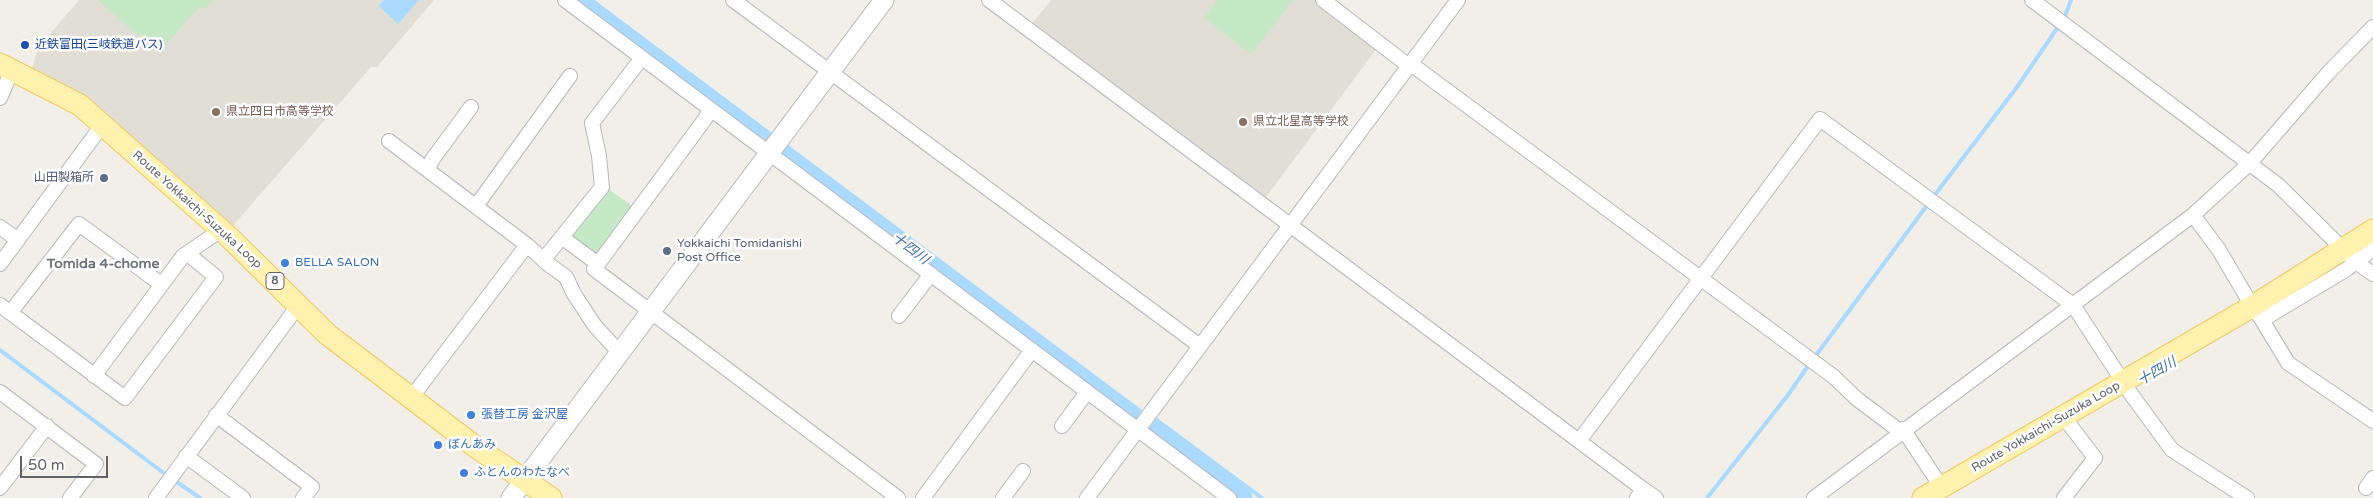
<!DOCTYPE html>
<meta charset="utf-8">
<style>
body{margin:0}
#map{position:relative;width:2373px;height:498px;overflow:hidden;background:#f1efe8;font-family:"Varela Round",sans-serif}
canvas{display:block}
.scale{position:absolute;left:20px;top:456px;width:88px;height:22px;box-sizing:border-box;border:2px solid #5f6368;border-top:0;padding-left:6px;font-size:15px;line-height:18px;white-space:nowrap;color:#5f6368;-webkit-text-stroke:4px #fff;paint-order:stroke}
</style>
<div id="map">
<canvas width="2373" height="498"></canvas>
<div class="scale">50 m</div>
</div>
<script>
const ctx = document.querySelector('canvas').getContext('2d');
ctx.lineJoin = 'round';
function paint(path, color) {
  ctx.fillStyle = color;
  ctx.fill(path, 'evenodd');
}
function trace(path, color, width, dash) {
  ctx.strokeStyle = color;
  ctx.lineWidth = width;
  ctx.lineCap = dash ? 'butt' : 'round';
  ctx.setLineDash(dash || []);
  ctx.stroke(path);
}
function label(font, color, halo, rows, align = 'center') {
  ctx.font = font + ' "Varela Round","Noto Sans JP",sans-serif';
  ctx.lineWidth = 5;
  ctx.setLineDash([]);
  ctx.textBaseline = 'middle';
  ctx.strokeStyle = halo;
  ctx.fillStyle = color;
  for (const [text, x, y, turn = 0] of rows) {
    ctx.save();
    ctx.translate(x, y);
    ctx.rotate((+turn || 0) * Math.PI / 180);
    ctx.textAlign = isNaN(turn) ? turn : align;
    if (halo) ctx.strokeText(text, 0, 0);
    ctx.fillText(text, 0, 0);
    ctx.restore();
  }
}
paint(new Path2D(`
 M 79,0 L 434,0 L 377,67 L 371,67 L 231,228 L 31,72 L 38,48 Z
 M 1051,0 L 1315,0 L 1378,47 L 1266,197 L 1032,24 Z`), '#e1ded6');
paint(new Path2D(`
 M 98,0 L 213,0 L 205,9 L 200,6 L 158,53 Z
 M 1218,0 L 1291,0 L 1292,1 L 1251,54 L 1204,18 Z
 M 608,189 L 634,207 L 598,255 L 594,255 L 574,240 L 573,235 Z`), '#c5e8c5');
paint(new Path2D(`
 M 384,0 L 419,0 L 398,24 L 379,6 Z`), '#aadaff');
trace(new Path2D(`
 M 2065,16 L 2071,0
 M 1934,196 L 2017,87 L 2058,27
 M 0,350 L 165,474 L 200,498
 M 1814,358 L 1928,204
 M 1154,418 L 1262,498
 M 1707,498 L 1788,395 L 1808,366`), '#aadaff', 4);
trace(new Path2D(`
 M 577,0 L 1242,498
 M 2299,288 L 2362,248`), '#aadaff', 21);
const street = new Path2D(`
 M 565,0 C 785,167 1006,333 1229,498
 M 733,0 L 1200,346
 M 989,0 L 1643,489 L 1637,498
 M 1323,0 L 1409,66
 M 2032,0 L 2278,185 L 2356,262 L 2373,274
 M 1411,64 L 1834,377 L 1857,399 L 1901,432
 M 0,98 L 12,70
 M 389,141 L 527,245 L 548,264 L 566,277 L 574,294 L 595,326 L 620,353
 M 428,170 L 432,160 L 471,107
 M 476,206 L 570,76
 M 2193,215 L 2219,250 L 2252,306
 M 0,227 L 18,240
 M 563,238 L 598,264 L 705,119 L 710,110
 M 544,259 L 602,187 L 599,156 L 592,123 L 641,59
 M 0,264 L 103,124
 M 598,264 L 594,269 L 898,498
 M 0,305 L 125,398 L 216,277 L 188,254
 M 10,313 L 79,224 L 161,284
 M 2257,313 L 2262,320 L 2347,269 L 2373,249
 M 899,316 L 931,274
 M 2262,320 L 2288,363 L 2373,421
 M 94,376 L 183,256 L 221,230
 M 0,392 L 96,464 L 70,498
 M 411,398 L 527,245
 M 216,415 L 312,487 L 303,498
 M 2063,416 L 2095,458 L 2064,498
 M 1062,426 L 1087,392
 M 1903,429 L 1942,488
 M 1579,441 L 1820,119 L 2073,305 L 2131,394 L 2172,450 L 2247,498
 M 186,456 L 243,498
 M 0,488 L 47,426
 M 2366,488 L 2373,478
 M 1643,489 L 1656,498
 M 156,498 L 298,306
 M 923,498 L 1032,350
 M 1003,498 L 1023,471
 M 1087,498 L 1458,0
 M 1814,498 L 2193,215 L 2250,163 L 2329,72 L 2373,27`);
const secondary = new Path2D(`
 M 511,498 L 884,0`);
const primary = new Path2D(`
 M 0,64 L 80,105 L 228,236 L 327,334 L 473,445 L 551,498
 M 1923,498 L 2253,306 L 2373,230`);
trace(street, '#b5b8bc', 16);
trace(secondary, '#b6babf', 21);
trace(primary, '#f2c960', 23);
trace(street, '#fff', 14);
trace(secondary, '#fff', 19);
trace(primary, '#fff2af', 21);
for (const [x, y, r, color] of [
 [25,45,5,"#1a4fb4"],
 [216,112,5,"#8d6e63"],
 [1243,122,5,"#8d6e63"],
 [104,178,5,"#5c6f8a"],
 [667,251,5,"#5c6f8a"],
 [285,263,5,"#3f7fe0"],
 [471,415,5,"#3f7fe0"],
 [438,445,5,"#3f7fe0"],
 [464,473,5,"#3f7fe0"]
]) {
  const dot = new Path2D();
  dot.arc(x, y, r, 0, 2 * Math.PI);
  ctx.fillStyle = color;
  ctx.fill(dot);
  trace(dot, '#fff', 2);
}
for (const [x, y, w] of [
 [275,281,18]
]) {
  const box = new Path2D();
  box.roundRect(x - w / 2, y - 8.5, w, 17, 4);
  ctx.fillStyle = '#fff';
  ctx.fill(box);
  trace(box, '#5f6368', 1);
}
label('bold 11px', '#5f6368', null, [
 ["8",275,281]
]);
label('12px', '#164399', '#fff', [
 ["近鉄富田(三岐鉄道バス)",35,45]
], 'left');
label('12px', '#785e54', '#fff', [
 ["県立四日市高等学校",226,112],
 ["県立北星高等学校",1253,122]
], 'left');
label('12px', '#4e5e75', '#fff', [
 ["山田製箱所",94,178],
 ["Yokkaichi Tomidanishi",677,244,"left"],
 ["Post Office",677,258,"left"]
], 'right');
label('12px', '#5f6368', '#fff', [
 ["Route Yokkaichi-Suzuka Loop",197,210,42],
 ["Route Yokkaichi-Suzuka Loop",2046,427,-30]
]);
label('12px', '#366cbe', '#fff', [
 ["BELLA SALON",295,263],
 ["張替工房 金沢屋",481,415],
 ["ぼんあみ",448,445],
 ["ふとんのわたなべ",474,473]
], 'left');
label('italic 14px', '#4174aa', '#fff', [
 ["十四川",910,249,37],
 ["十四川",2157,372,-30]
]);
label('bold 14px', '#70757a', '#fff', [
 ["Tomida 4-chome",103,264]
]);
</script>
